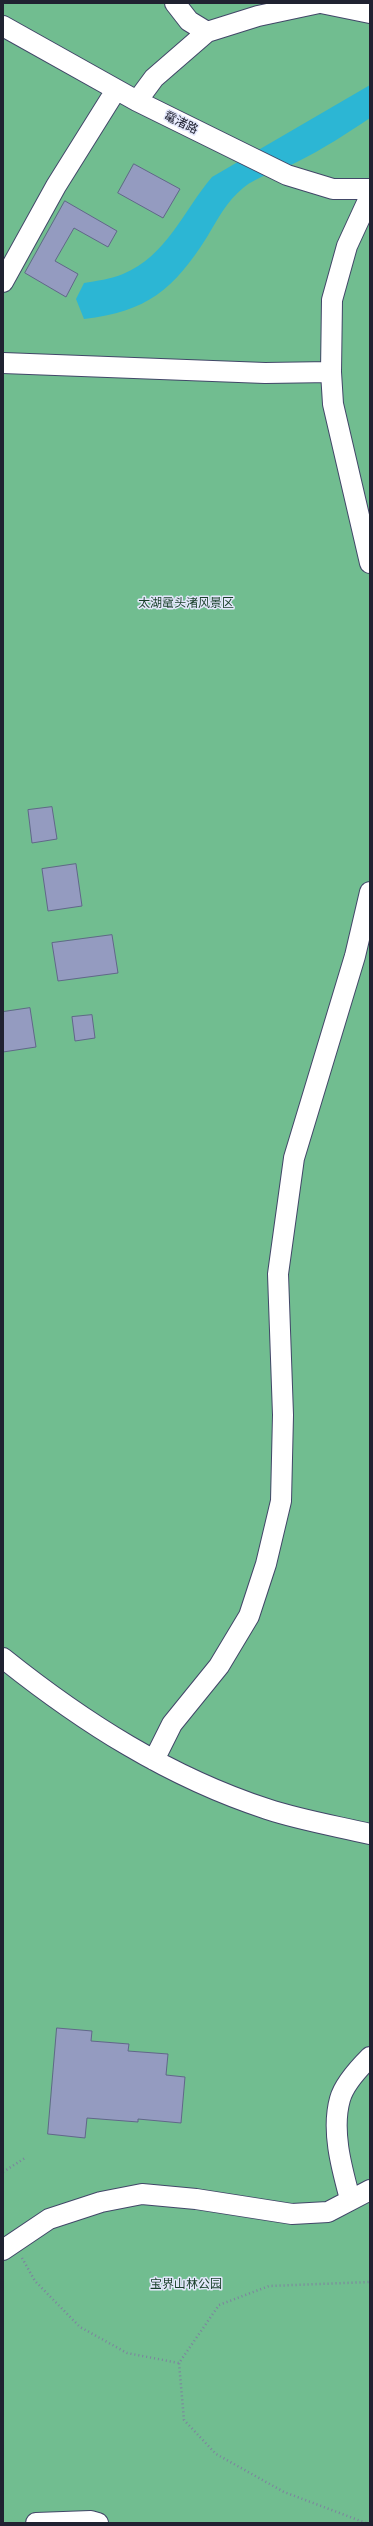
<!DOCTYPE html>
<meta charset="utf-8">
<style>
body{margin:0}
#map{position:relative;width:373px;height:2526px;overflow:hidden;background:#bec5ec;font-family:Quicksand,sans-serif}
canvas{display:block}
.frame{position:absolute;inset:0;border:4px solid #202231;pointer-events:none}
</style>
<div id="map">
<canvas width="373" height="2526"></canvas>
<div class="frame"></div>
</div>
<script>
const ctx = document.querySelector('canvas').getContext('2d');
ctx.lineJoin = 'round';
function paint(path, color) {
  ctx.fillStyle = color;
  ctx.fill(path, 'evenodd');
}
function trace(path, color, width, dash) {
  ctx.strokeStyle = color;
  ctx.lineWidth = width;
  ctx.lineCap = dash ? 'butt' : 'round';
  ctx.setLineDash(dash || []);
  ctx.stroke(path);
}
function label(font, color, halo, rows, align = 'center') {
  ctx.font = font + ' Quicksand,"Noto Sans SC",sans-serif';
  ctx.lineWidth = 3;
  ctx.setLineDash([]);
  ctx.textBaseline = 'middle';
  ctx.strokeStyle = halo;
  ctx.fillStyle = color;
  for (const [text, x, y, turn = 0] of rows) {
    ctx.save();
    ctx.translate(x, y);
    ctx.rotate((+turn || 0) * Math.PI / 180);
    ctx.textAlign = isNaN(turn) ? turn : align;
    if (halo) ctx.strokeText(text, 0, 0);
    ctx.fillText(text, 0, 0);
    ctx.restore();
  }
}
paint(new Path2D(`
 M 3,3 L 370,3 L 370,2523 L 3,2523 Z`), '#71bd90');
paint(new Path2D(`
 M 370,85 L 370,118 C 346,134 323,149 297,162 C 280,171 257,176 243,188 C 226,202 218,219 207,237 C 174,289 147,312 84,319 L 76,299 L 84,283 C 96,281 111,279 123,274 C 167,256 183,211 212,177 Z`), '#2cb6d4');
const building = new Path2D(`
 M 134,164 L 180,189 L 163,218 L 118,193 Z
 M 65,201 L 117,231 L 108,247 L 74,228 L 55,261 L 78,274 L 66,297 L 25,273 Z
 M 52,807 L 57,839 L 32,843 L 28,810 Z
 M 76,864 L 82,906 L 48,911 L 42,869 Z
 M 112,935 L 118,973 L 58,981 L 52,943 Z
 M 30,1008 L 36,1047 L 3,1052 L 3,1012 Z
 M 92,1015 L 95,1038 L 75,1041 L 72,1017 Z
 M 57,2028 L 92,2031 L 91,2041 L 129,2044 L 128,2051 L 168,2054 L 166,2075 L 185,2077 L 181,2123 L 138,2119 L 138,2122 L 87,2118 L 85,2138 L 48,2134 Z`);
paint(building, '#949bc0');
trace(building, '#616789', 1);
const minor = new Path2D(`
 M 175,3 L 189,21 L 207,32
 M 321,3 L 370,13
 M 3,26 L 137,101 L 287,175 L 333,189 L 370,189
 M 137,101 L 154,78 L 207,32 L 258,16 L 319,3
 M 370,196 L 347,246 L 332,300 L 331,372 L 333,404 L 370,563
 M 3,282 L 56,186 L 116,90
 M 3,363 L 265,373 L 331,372
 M 3,1658 C 83,1722 169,1777 267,1809 C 300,1820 336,1826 370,1834
 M 154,1760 L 172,1724 L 219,1666 L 249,1616 L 266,1564 L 281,1501 L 283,1415 L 278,1274 L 294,1158 L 355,956 L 370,892
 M 350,2199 C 342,2169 331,2131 340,2099 C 344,2084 359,2068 370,2057
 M 3,2250 L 49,2219 L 101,2202 L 142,2194 L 196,2199 L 292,2214 L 328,2212 L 370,2190
 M 36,2523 L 91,2521 L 98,2523`);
trace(minor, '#424768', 22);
trace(new Path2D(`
 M 3,2172 L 25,2158
 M 22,2258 L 35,2281 L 80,2327 L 127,2353 L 179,2363
 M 366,2523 L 284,2492 L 216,2454 L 184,2420 L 179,2363 L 219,2305 L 269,2286 L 370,2282`), '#7d829f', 2.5, [1, 3]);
trace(minor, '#fff', 20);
label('12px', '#202231', '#e3e7fb', [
 ["鼋渚路",181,123,26]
]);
label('12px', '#173e28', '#e3e7fb', [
 ["太湖鼋头渚风景区",186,603],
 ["宝界山林公园",186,2284]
]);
</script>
